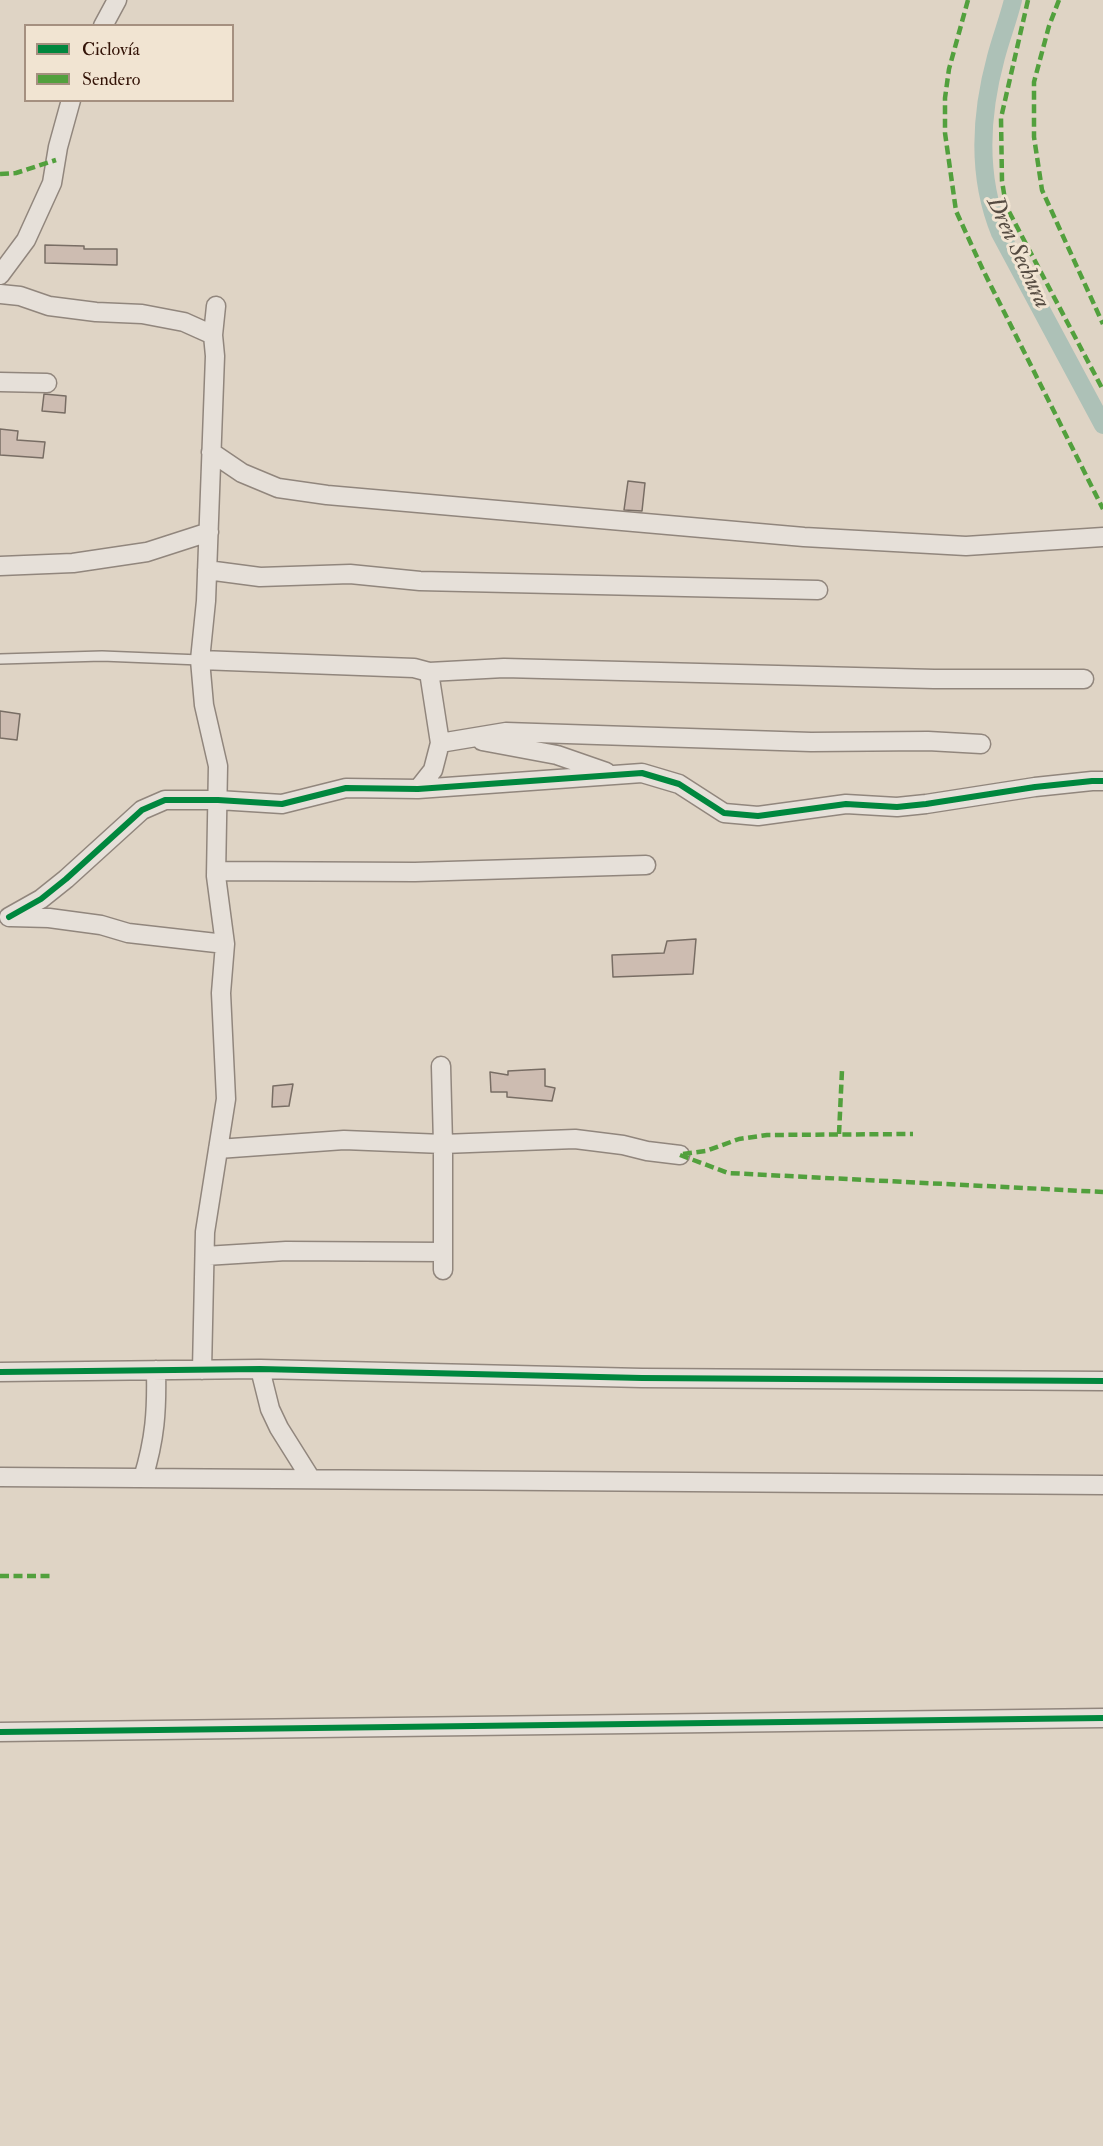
<!DOCTYPE html>
<meta charset="utf-8">
<style>
body{margin:0}
#map{position:relative;width:1103px;height:2146px;overflow:hidden;background:#dfd4c5;font-family:"IM FELL Double Pica",serif}
canvas{display:block}
.legend{position:absolute;left:24px;top:24px;width:210px;height:78px;box-sizing:border-box;background:#f1e4d2;border:2px solid #a59080;margin:0;padding:8px 10px;list-style:none;font-size:18px;color:#321206}
.legend li{display:flex;align-items:center;gap:12px;height:30px}
.legend b{width:30px;border:2px solid #a59080}
</style>
<div id="map">
<canvas width="1103" height="2146"></canvas>
<ul class="legend">
<li><b style="height:8px;background:#00873e"></b>Ciclovía</li>
<li><b style="height:8px;background:#52a03d"></b>Sendero</li>
</ul>
</div>
<script>
const ctx = document.querySelector('canvas').getContext('2d');
ctx.lineJoin = 'round';
function trace(path, color, width, dash) {
  ctx.strokeStyle = color;
  ctx.lineWidth = width;
  ctx.lineCap = dash ? 'butt' : 'round';
  ctx.setLineDash(dash || []);
  ctx.stroke(path);
}
function paint(path, color) {
  ctx.fillStyle = color;
  ctx.fill(path, 'evenodd');
}
function label(font, color, halo, rows, align = 'center') {
  ctx.font = font + ' "IM FELL Double Pica",serif';
  ctx.lineWidth = 6;
  ctx.setLineDash([]);
  ctx.textBaseline = 'middle';
  ctx.strokeStyle = halo;
  ctx.fillStyle = color;
  for (const [text, x, y, turn = 0] of rows) {
    ctx.save();
    ctx.translate(x, y);
    ctx.rotate((+turn || 0) * Math.PI / 180);
    ctx.textAlign = isNaN(turn) ? turn : align;
    if (halo) ctx.strokeText(text, 0, 0);
    ctx.fillText(text, 0, 0);
    ctx.restore();
  }
}
trace(new Path2D(`
 M 1013,0 C 1008,20 1001,38 996,57 C 980,116 977,177 1000,233 L 1103,425`), '#adc1b7', 18);
const building = new Path2D(`
 M 45,245 L 84,246 L 84,249 L 117,249 L 117,265 L 45,263 Z
 M 44,394 L 66,396 L 65,413 L 42,411 Z
 M 0,429 L 18,431 L 17,440 L 45,442 L 43,458 L 0,455 Z
 M 628,481 L 645,483 L 642,511 L 624,510 Z
 M 0,711 L 20,714 L 17,740 L 0,738 Z
 M 696,939 L 693,974 L 613,977 L 612,955 L 664,953 L 667,941 Z
 M 545,1069 L 545,1086 L 555,1088 L 552,1101 L 507,1097 L 507,1092 L 491,1092 L 490,1072 L 508,1075 L 508,1071 Z
 M 293,1084 L 289,1106 L 272,1107 L 273,1086 Z`);
paint(building, '#cdbcb1');
trace(building, '#786d64', 1.5);
const lane = new Path2D(`
 M 0,659 L 102,656 L 200,660`);
const street = new Path2D(`
 M 103,26 L 117,0
 M 0,275 L 26,240 L 52,183 L 58,147 L 71,100
 M 0,294 L 20,296 L 49,306 L 96,312 L 142,314 L 184,322 L 213,335
 M 0,382 L 47,383
 M 211,452 L 242,473 L 278,488 L 327,495 L 804,537 L 966,546 L 1103,537
 M 0,566 L 73,563 L 147,552 L 209,532
 M 207,570 L 260,577 L 350,574 L 420,581 L 818,590
 M 200,660 L 414,668 L 429,672 L 504,668 L 934,679 L 1084,679
 M 482,741 L 557,755 L 606,772
 M 440,743 L 506,732 L 811,742 L 928,741 L 981,744
 M 418,789 L 433,770 L 440,743 L 429,672
 M 216,871 L 415,872 L 646,865
 M 9,917 L 41,899 L 66,879 L 142,810 L 165,800 L 218,800 L 282,804 L 346,788 L 418,789 L 642,773 L 679,784 L 724,813 L 758,816 L 846,804 L 897,807 L 926,804 L 1035,787 L 1092,781 L 1103,781
 M 11,917 L 49,918 L 101,925 L 128,933 L 225,944
 M 441,1066 L 443,1144 L 443,1270
 M 218,1149 L 344,1140 L 443,1144 L 575,1139 L 623,1145 L 647,1151 L 680,1155
 M 205,1256 L 286,1251 L 443,1252
 M 260,1369 L 270,1409 L 279,1428 L 311,1479
 M 202,1370 L 205,1232 L 226,1099 L 221,993 L 225,944 L 216,876 L 218,766 L 204,705 L 200,660 L 206,601 L 215,356 L 213,335 L 216,306
 M 0,1372 L 260,1369 L 642,1378 L 1103,1381
 M 0,1477 L 1103,1485
 M 143,1478 C 155,1439 157,1411 156,1370
 M 0,1732 L 1103,1718`);
trace(lane, '#91867d', 12);
trace(street, '#91867d', 21);
trace(lane, '#e6e0d9', 9);
trace(street, '#e6e0d9', 18);
trace(new Path2D(`
 M 968,0 L 949,69 L 945,98 L 945,133 L 956,211 L 983,270 L 1103,509
 M 1028,0 L 1001,118 L 1002,181 L 1006,206 L 1103,390
 M 1059,0 L 1049,26 L 1034,82 L 1034,137 L 1042,190 L 1103,324
 M 0,174 L 16,173 L 56,160
 M 839,1134 L 842,1070
 M 683,1154 L 706,1151 L 739,1139 L 767,1135 L 913,1134
 M 680,1155 L 728,1173 L 1103,1192
 M 0,1576 L 53,1576`), '#52a03d', 4.5, [9, 4.5]);
trace(new Path2D(`
 M 9,917 L 41,899 L 66,879 L 142,810 L 165,800 L 218,800 L 282,804 L 346,788 L 418,789 L 642,773 L 679,784 L 724,813 L 758,816 L 846,804 L 897,807 L 926,804 L 1035,787 L 1092,781 L 1103,781
 M 0,1372 L 260,1369 L 642,1378 L 1103,1381
 M 0,1732 L 1103,1718`), '#00873e', 6);
label('italic 24px', '#564c42', '#f1e4d2', [
 ["Dren Sechura",1017,253,65]
]);
</script>
